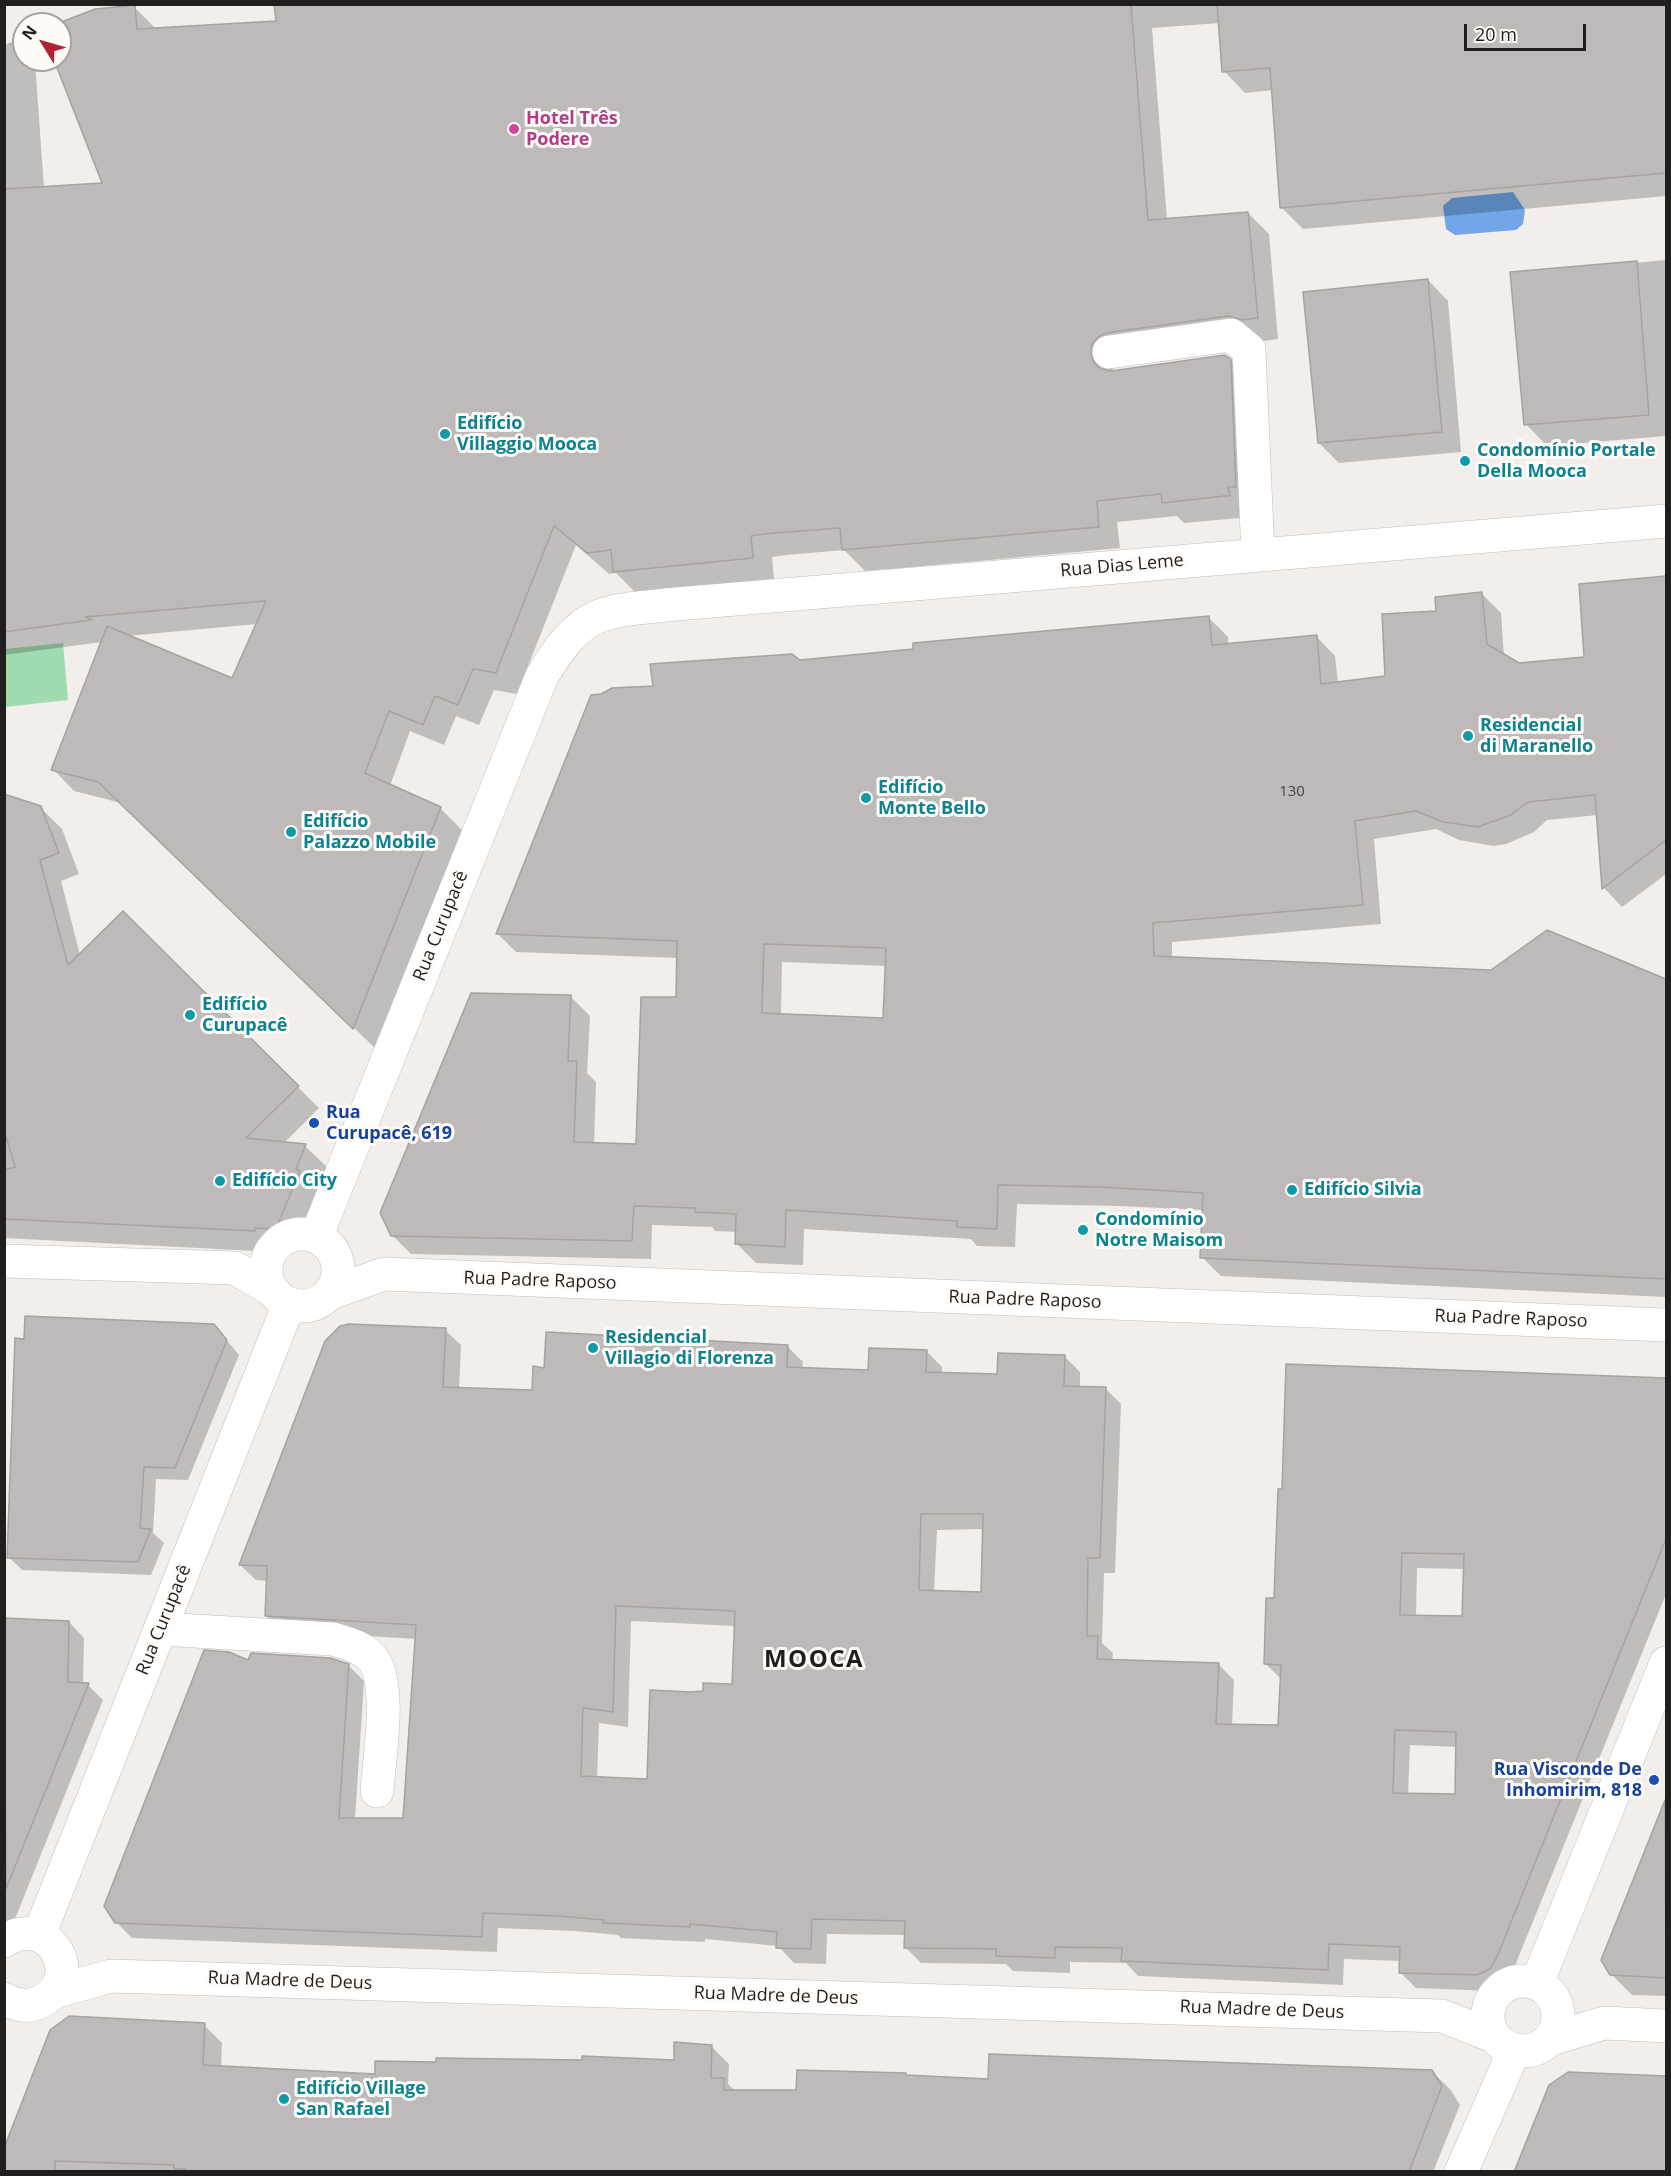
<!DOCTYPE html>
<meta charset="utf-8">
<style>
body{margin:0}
#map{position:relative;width:1671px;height:2176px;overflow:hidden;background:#f1eeeb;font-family:"Open Sans",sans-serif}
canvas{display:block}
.frame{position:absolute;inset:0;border:6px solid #201f1e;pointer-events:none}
.north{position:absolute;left:12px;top:12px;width:60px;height:60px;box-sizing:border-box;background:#fefbf8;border:2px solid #a5a3a1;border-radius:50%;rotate:307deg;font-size:16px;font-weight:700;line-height:24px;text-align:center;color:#201f1e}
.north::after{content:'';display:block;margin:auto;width:21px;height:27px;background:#b32133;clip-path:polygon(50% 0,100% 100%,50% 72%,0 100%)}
.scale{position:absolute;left:1464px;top:24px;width:122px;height:27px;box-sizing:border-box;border:3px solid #201f1e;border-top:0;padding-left:8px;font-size:18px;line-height:21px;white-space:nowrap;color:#201f1e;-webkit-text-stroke:4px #fefbf8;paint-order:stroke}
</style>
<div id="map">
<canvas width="1671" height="2176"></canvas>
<div class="frame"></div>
<div class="north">N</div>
<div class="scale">20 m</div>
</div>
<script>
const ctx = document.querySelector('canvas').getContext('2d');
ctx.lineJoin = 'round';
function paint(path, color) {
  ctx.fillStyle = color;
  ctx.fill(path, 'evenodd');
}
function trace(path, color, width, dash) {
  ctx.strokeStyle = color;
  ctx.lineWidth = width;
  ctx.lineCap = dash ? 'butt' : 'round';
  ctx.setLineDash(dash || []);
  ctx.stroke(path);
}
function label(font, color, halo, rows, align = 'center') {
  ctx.font = font + ' "Open Sans",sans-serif';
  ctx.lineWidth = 6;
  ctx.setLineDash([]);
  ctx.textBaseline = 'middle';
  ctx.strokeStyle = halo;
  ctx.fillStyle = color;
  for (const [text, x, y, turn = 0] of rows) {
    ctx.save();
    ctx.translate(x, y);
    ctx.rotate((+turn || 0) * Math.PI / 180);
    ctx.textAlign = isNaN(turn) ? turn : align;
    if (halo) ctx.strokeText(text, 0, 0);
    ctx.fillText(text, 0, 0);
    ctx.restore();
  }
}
paint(new Path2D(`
 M 63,643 L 68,700 L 5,707 L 5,649 Z`), '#a1dbb0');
paint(new Path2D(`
 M 1513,192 L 1525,210 L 1523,224 L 1516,230 L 1455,235 L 1446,229 L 1443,206 L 1452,198 Z`), '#71a7e8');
paint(new Path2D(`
 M 276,4 L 1666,4 L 1666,196 L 1303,229 L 1281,207 L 1273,90 L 1245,93 L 1224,71 L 1220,23 L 1152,28 L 1167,220 L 1248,213 L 1269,234 L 1278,339 L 1264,341 L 1251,337 L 1113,366 L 1112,372 L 1230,360 L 1251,382 L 1250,517 L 1184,523 L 1177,516 L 1117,522 L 1120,548 L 913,567 L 865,571 L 844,550 L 786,555 L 772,557 L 774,579 L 635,592 L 616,573 L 609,574 L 576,545 L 517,694 L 494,690 L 479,725 L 456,716 L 444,745 L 410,731 L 390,786 L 440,808 L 462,830 L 375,1048 L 121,803 L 74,791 L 53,769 L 102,642 L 4,655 L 4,45 L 14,41 L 24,51 L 24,60 L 35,62 L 44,188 L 104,184 L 56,60 L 60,60 L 60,24 L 134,7 L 155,28 L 278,22 ZM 257,624 L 233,680 L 127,636 Z
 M 1666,260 L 1666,436 L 1547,446 L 1526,424 L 1512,274 Z
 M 1428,280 L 1448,301 L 1461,452 L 1339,463 L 1319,443 Z
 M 1666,577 L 1666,874 L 1622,907 L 1604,888 L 1598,815 L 1547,820 L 1534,832 L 1506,844 L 1493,846 L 1459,840 L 1436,829 L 1374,839 L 1381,924 L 1172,942 L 1172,958 L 1492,972 L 1547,931 L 1666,980 L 1666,1297 L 1221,1276 L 1202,1257 L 1203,1210 L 1119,1206 L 1017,1204 L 1015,1247 L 977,1246 L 971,1239 L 804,1229 L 803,1265 L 756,1263 L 737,1244 L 737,1232 L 715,1231 L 712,1227 L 652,1225 L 651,1259 L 411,1254 L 392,1235 L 571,997 L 590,1016 L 587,1073 L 596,1082 L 594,1144 L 637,1146 L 677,999 L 678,958 L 516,952 L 497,933 L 655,688 L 800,661 L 1209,618 L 1228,637 L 1228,645 L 1316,636 L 1335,656 L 1338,683 L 1387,677 L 1438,612 L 1482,594 L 1501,613 L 1504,656 L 1519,665 L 1586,658 L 1581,585 ZM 782,962 L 887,966 L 884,1020 L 781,1015 Z
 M 4,796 L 40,807 L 62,829 L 79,874 L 61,881 L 80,955 L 123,913 L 319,1108 L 284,1143 L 305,1146 L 327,1167 L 321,1193 L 298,1250 L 276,1248 L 276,1252 L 4,1238 Z
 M 214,1325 L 239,1355 L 188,1480 L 156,1479 L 153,1533 L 164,1543 L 151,1575 L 22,1570 L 9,1557 Z
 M 445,1330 L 461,1345 L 459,1389 L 534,1392 L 546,1369 L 787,1346 L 803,1362 L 802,1369 L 869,1372 L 926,1351 L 942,1367 L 942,1374 L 999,1375 L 1064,1356 L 1080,1372 L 1080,1388 L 1105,1388 L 1121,1404 L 1115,1573 L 1104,1573 L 1102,1643 L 1113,1653 L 1112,1661 L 1218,1664 L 1234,1680 L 1232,1726 L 1280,1727 L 1281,1679 L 1265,1663 L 1276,1599 L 1284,1490 L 1288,1365 L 1666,1379 L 1666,1594 L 1512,1973 L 1508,1981 L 1490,1991 L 1416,1988 L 1401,1973 L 1401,1961 L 1344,1959 L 1343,1985 L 1138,1976 L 1126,1963 L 1070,1962 L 1070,1973 L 1013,1971 L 1006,1964 L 921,1963 L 906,1948 L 906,1935 L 827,1934 L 826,1964 L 794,1963 L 778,1946 L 705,1939 L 705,1942 L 621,1938 L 618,1935 L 575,1931 L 498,1928 L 497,1952 L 132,1938 L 116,1922 L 248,1662 L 348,1665 L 364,1681 L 355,1819 L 405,1820 L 417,1639 L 282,1631 L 266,1616 L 268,1581 L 256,1580 L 240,1565 ZM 984,1529 L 982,1594 L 934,1592 L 937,1530 ZM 1417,1568 L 1465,1569 L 1463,1618 L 1416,1617 ZM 631,1621 L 736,1626 L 733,1686 L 648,1781 L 597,1779 L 599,1723 L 628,1727 ZM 1410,1745 L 1458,1747 L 1457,1796 L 1408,1795 Z
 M 4,1620 L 69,1622 L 84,1638 L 83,1684 L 88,1685 L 103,1700 L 11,1929 L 4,1935 Z
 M 1666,1800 L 1666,1996 L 1632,1995 L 1611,1974 L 1602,1960 Z
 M 204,2025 L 222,2043 L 221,2068 L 376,2076 L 675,2061 L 711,2046 L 729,2064 L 728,2084 L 736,2092 L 798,2092 L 905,2074 L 908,2077 L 990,2080 L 1431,2071 L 1450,2089 L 1460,2105 L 1433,2172 L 4,2172 Z
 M 1568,2073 L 1666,2078 L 1666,2172 L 1516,2172 Z`), '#0003');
const building = new Path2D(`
 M 274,4 L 1131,4 L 1148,220 L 1248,212 L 1258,318 L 1242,320 L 1228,316 L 1106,333 L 1098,337 L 1092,344 L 1091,355 L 1095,364 L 1101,369 L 1111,371 L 1225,355 L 1231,359 L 1236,487 L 1228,487 L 1230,496 L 1225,496 L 1162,503 L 1161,494 L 1097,501 L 1099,527 L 842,550 L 840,528 L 764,534 L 751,536 L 753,558 L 613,572 L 611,550 L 587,553 L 554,526 L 496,673 L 473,669 L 458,705 L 435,696 L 423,725 L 389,711 L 365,773 L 441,807 L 353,1029 L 98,782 L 51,770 L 107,626 L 232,678 L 266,601 L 85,617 L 92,620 L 4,632 L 4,189 L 102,183 L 54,60 L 60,60 L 60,24 L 56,24 L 95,9 L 135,5 L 137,29 L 276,21 Z
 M 1217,4 L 1666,4 L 1666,173 L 1280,208 L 1270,68 L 1222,72 Z
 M 1637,261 L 1649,415 L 1524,425 L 1510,272 Z
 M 1428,279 L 1442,432 L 1318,443 L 1303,292 Z
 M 1666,576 L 1666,840 L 1602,889 L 1595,795 L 1528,802 L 1511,815 L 1478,827 L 1443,822 L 1416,811 L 1355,821 L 1363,905 L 1153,923 L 1154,956 L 1491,970 L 1547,930 L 1666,979 L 1666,1279 L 1200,1258 L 1203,1193 L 1099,1187 L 998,1185 L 997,1229 L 957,1227 L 957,1221 L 786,1210 L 785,1247 L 735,1244 L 736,1214 L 695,1212 L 695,1208 L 634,1206 L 632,1241 L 391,1236 L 380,1213 L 471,993 L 571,995 L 568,1061 L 577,1061 L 574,1142 L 636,1144 L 641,997 L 676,997 L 677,941 L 496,934 L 591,695 L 601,694 L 612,688 L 653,686 L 650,664 L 792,654 L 800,660 L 913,649 L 913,643 L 1209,616 L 1212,645 L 1317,635 L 1321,684 L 1385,676 L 1382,614 L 1436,611 L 1435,597 L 1482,592 L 1487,644 L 1519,663 L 1584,657 L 1579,584 ZM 764,944 L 886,948 L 883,1018 L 762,1013 Z
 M 4,794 L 41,806 L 59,853 L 40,860 L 68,965 L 123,911 L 299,1086 L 246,1138 L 306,1144 L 296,1169 L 300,1171 L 276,1229 L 255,1228 L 255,1231 L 4,1219 L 4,1170 L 15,1167 L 4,1130 Z
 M 25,1316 L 214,1324 L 227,1340 L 175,1468 L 144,1467 L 140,1528 L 151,1529 L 138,1562 L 7,1558 L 15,1338 L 24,1339 Z
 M 349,1324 L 446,1328 L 443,1387 L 532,1390 L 533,1366 L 544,1368 L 546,1332 L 788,1345 L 787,1367 L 868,1370 L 869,1348 L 903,1349 L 927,1350 L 926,1372 L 997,1374 L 998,1353 L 1065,1355 L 1064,1386 L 1106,1387 L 1100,1558 L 1088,1558 L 1087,1636 L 1098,1636 L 1097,1659 L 1219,1663 L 1216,1724 L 1278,1725 L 1281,1665 L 1264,1664 L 1266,1598 L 1274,1598 L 1278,1489 L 1282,1489 L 1286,1364 L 1666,1378 L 1666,1539 L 1497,1957 L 1490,1969 L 1477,1975 L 1399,1973 L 1400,1947 L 1329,1944 L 1328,1970 L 1121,1961 L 1122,1948 L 1055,1947 L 1055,1958 L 996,1956 L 996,1949 L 904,1948 L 905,1921 L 812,1919 L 811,1949 L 776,1948 L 777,1932 L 690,1924 L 690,1927 L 603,1923 L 604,1920 L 558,1916 L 483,1913 L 482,1937 L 115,1923 L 104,1906 L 204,1650 L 229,1652 L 248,1660 L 251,1653 L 330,1658 L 349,1664 L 339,1818 L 403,1818 L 416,1625 L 265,1616 L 267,1566 L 239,1565 L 325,1341 L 340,1326 ZM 921,1514 L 983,1514 L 981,1592 L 919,1590 ZM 1402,1553 L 1464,1554 L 1462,1616 L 1400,1615 ZM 616,1606 L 735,1611 L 732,1684 L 703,1683 L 703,1691 L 691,1692 L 650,1690 L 647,1779 L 581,1776 L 583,1708 L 613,1712 ZM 1395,1730 L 1456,1732 L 1455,1794 L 1393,1793 Z
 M 4,1618 L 69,1621 L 68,1682 L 89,1683 L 6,1889 Z
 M 1665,1800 L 1666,1978 L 1610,1975 L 1601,1960 Z
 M 69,2016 L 205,2023 L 203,2065 L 375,2074 L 375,2061 L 436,2062 L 436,2058 L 582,2060 L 582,2056 L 674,2060 L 674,2042 L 712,2045 L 711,2078 L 724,2078 L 724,2090 L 796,2090 L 797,2070 L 906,2073 L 906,2075 L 988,2079 L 989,2054 L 1432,2070 L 1442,2086 L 1409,2172 L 186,2172 L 186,2169 L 174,2169 L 174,2165 L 55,2161 L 55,2172 L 4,2172 L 4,2148 L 50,2030 Z
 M 1568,2072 L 1666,2076 L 1666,2172 L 1514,2172 L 1549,2085 Z`);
paint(building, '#bebab9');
trace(building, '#a6a2a1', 1.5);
const minor = new Path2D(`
 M 1109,352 L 1231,335 L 1249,350 L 1258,555
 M266 1270a36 36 0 1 1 72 0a36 36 0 1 1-72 0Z
 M 316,1237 L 542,676 C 584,607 601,612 676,604 L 1666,521
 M 4,1261 L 235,1268 L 272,1290
 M 331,1293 L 384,1274 L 1666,1325
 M 160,1629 L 333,1639 C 346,1643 360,1646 371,1657 C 393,1680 379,1760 377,1791
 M 39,1935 L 289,1304
 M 4,1941 C 49,1911 88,1979 40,2002 C 28,2008 15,2005 4,1999
 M1488 2016a35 35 0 1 1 70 0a35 35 0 1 1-70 0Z
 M 1537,1983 L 1666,1663
 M 54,1992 L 111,1976 L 1442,2016 L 1493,2036
 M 1551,2039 L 1604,2023 L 1666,2026
 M 1461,2172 L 1514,2051`);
trace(minor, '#c0bdba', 34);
trace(minor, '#fff', 33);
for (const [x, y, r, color] of [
 [514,129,6,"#d1479c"],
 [445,434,6,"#0f9aa8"],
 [1465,461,6,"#0f9aa8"],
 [1468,736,6,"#0f9aa8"],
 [866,798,6,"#0f9aa8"],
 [291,832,6,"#0f9aa8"],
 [190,1015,6,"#0f9aa8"],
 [314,1123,6,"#1a4fb4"],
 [220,1181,6,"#0f9aa8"],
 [1292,1190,6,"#0f9aa8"],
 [1083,1230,6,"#0f9aa8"],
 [593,1348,6,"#0f9aa8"],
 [1654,1780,6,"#1a4fb4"],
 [284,2099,6,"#0f9aa8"]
]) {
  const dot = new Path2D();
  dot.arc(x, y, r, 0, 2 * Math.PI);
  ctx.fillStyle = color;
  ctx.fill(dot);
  trace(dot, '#fefbf8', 2);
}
label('15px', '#484645', null, [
 ["130",1292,792]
]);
label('bold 18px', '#b23c85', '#fefbf8', [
 ["Hotel Três",526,119],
 ["Podere",526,140]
], 'left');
label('bold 18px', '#0d838f', '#fefbf8', [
 ["Edifício",457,424],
 ["Villaggio Mooca",457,445],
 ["Condomínio Portale",1477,451],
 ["Della Mooca",1477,472],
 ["Residencial",1480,726],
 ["di Maranello",1480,747],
 ["Edifício",878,788],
 ["Monte Bello",878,809],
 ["Edifício",303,822],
 ["Palazzo Mobile",303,843],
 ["Edifício",202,1005],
 ["Curupacê",202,1026],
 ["Edifício City",232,1181],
 ["Edifício Silvia",1304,1190],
 ["Condomínio",1095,1220],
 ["Notre Maisom",1095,1241],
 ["Residencial",605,1338],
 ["Villagio di Florenza",605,1359],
 ["Edifício Village",296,2089],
 ["San Rafael",296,2110]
], 'left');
label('18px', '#201f1e', '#fefbf8', [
 ["Rua Dias Leme",1122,566,-5],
 ["Rua Curupacê",441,926,-68],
 ["Rua Padre Raposo",540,1281,2],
 ["Rua Padre Raposo",1025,1300,2],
 ["Rua Padre Raposo",1511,1319,2],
 ["Rua Curupacê",164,1620,-68],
 ["Rua Madre de Deus",290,1981,2],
 ["Rua Madre de Deus",776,1996,2],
 ["Rua Madre de Deus",1262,2010,2]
]);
label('bold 18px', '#164399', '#fefbf8', [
 ["Rua",326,1113],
 ["Curupacê, 619",326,1134],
 ["Rua Visconde De",1642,1770,"right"],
 ["Inhomirim, 818",1642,1791,"right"]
], 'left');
ctx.letterSpacing = '1.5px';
label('bold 24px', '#201f1e', '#fefbf8', [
 ["MOOCA",814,1660]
]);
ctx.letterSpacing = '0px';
</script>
